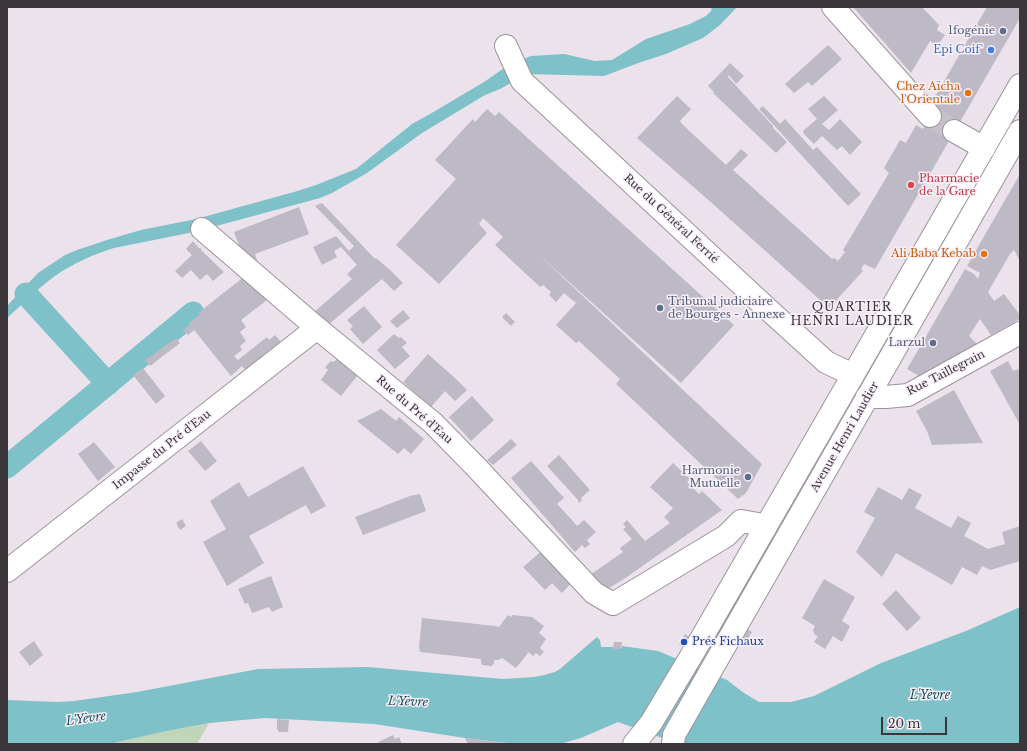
<!DOCTYPE html>
<meta charset="utf-8">
<style>
body{margin:0}
#map{position:relative;width:1027px;height:751px;overflow:hidden;background:#ece2ec;font-family:"Libre Baskerville",serif}
canvas{display:block}
.frame{position:absolute;inset:0;border:8px solid #3a363a;pointer-events:none}
.scale{position:absolute;left:881px;top:717px;width:66px;height:18px;box-sizing:border-box;border:2px solid #3a363a;border-top:0;padding-left:5px;font-size:12px;line-height:14px;white-space:nowrap;color:#3a363a;-webkit-text-stroke:3px #f9eff9;paint-order:stroke}
</style>
<div id="map">
<canvas width="1027" height="751"></canvas>
<div class="frame"></div>
<div class="scale">20 m</div>
</div>
<script>
const ctx = document.querySelector('canvas').getContext('2d');
ctx.lineJoin = 'round';
function paint(path, color) {
  ctx.fillStyle = color;
  ctx.fill(path, 'evenodd');
}
function trace(path, color, width, dash) {
  ctx.strokeStyle = color;
  ctx.lineWidth = width;
  ctx.lineCap = dash ? 'butt' : 'round';
  ctx.setLineDash(dash || []);
  ctx.stroke(path);
}
function label(font, color, halo, rows, align = 'center') {
  ctx.font = font + ' "Libre Baskerville",serif';
  ctx.lineWidth = 3;
  ctx.setLineDash([]);
  ctx.textBaseline = 'middle';
  ctx.strokeStyle = halo;
  ctx.fillStyle = color;
  for (const [text, x, y, turn = 0] of rows) {
    ctx.save();
    ctx.translate(x, y);
    ctx.rotate((+turn || 0) * Math.PI / 180);
    ctx.textAlign = isNaN(turn) ? turn : align;
    if (halo) ctx.strokeText(text, 0, 0);
    ctx.fillText(text, 0, 0);
    ctx.restore();
  }
}
paint(new Path2D(`
 M 209,723 L 197,744 L 109,744 L 162,732 Z`), '#c1d6b9');
paint(new Path2D(`
 M 712,7 L 737,7 L 720,25 L 703,38 L 666,54 L 641,62 L 604,76 L 527,74 L 500,89 L 485,95 L 422,133 L 367,173 L 332,193 L 320,198 L 194,232 L 114,248 C 94,254 72,264 55,276 C 38,288 23,304 7,318 L 7,306 L 38,273 L 65,255 L 77,250 L 107,240 L 141,230 L 196,219 L 294,192 L 316,185 L 356,169 L 412,124 L 430,114 L 484,82 L 507,66 L 531,56 L 564,54 L 595,61 L 612,60 L 646,39 L 690,24 L 706,16 L 711,11 Z
 M 1020,607 L 1020,744 L 679,744 L 618,722 L 581,738 L 560,744 L 517,744 L 465,738 L 374,724 L 265,718 L 209,723 L 162,732 L 109,744 L 7,744 L 7,700 L 58,702 L 74,701 L 137,692 L 258,669 L 368,667 L 503,679 L 534,677 L 544,675 L 555,672 L 560,669 L 597,637 L 600,640 L 601,647 L 613,647 L 614,649 L 621,649 L 622,646 L 658,651 L 727,680 L 744,693 L 759,702 L 791,702 L 814,696 L 881,663 L 966,631 Z`), '#7ec1c9');
trace(new Path2D(`
 M 26,294 L 108,384
 M 7,467 L 193,313`), '#7ec1c9', 23);
paint(new Path2D(`
 M 853,7 L 922,7 L 939,25 L 937,30 L 945,35 L 937,46 L 930,41 L 911,73 Z
 M 987,7 L 1020,7 L 1020,18 L 875,269 L 864,264 L 861,269 L 863,271 L 829,308 L 713,204 L 637,138 L 677,96 L 691,109 L 680,121 L 683,125 L 726,165 L 741,149 L 748,155 L 733,170 L 832,259 L 834,258 L 838,261 L 845,252 L 843,250 L 889,173 L 884,168 L 900,140 L 906,143 L 916,125 L 923,129 L 936,105 L 932,102 Z
 M 828,45 L 842,59 L 812,86 L 808,82 L 794,93 L 785,84 Z
 M 730,63 L 744,76 L 736,84 L 729,75 L 728,77 L 773,126 L 773,128 L 787,142 L 776,153 L 713,93 L 714,92 L 708,86 Z
 M 824,96 L 838,110 L 822,124 L 829,130 L 840,119 L 862,142 L 850,155 L 842,146 L 837,150 L 822,136 L 814,144 L 804,134 L 803,131 L 817,119 L 808,109 Z
 M 763,106 L 780,124 L 785,119 L 813,150 L 817,147 L 861,194 L 848,206 L 759,109 Z
 M 487,109 L 495,116 L 499,112 L 734,325 L 681,383 L 536,252 L 762,464 L 746,493 L 738,499 L 616,384 L 620,379 L 579,341 L 576,343 L 556,325 L 576,303 L 564,293 L 556,302 L 549,295 L 551,292 L 543,285 L 540,287 L 495,245 L 503,237 L 483,218 L 479,224 L 487,233 L 439,284 L 396,245 L 456,179 L 435,160 L 473,119 L 475,122 Z
 M 1020,174 L 1020,261 L 1014,250 L 1010,254 L 988,292 L 994,301 L 1004,294 L 1020,315 L 1020,319 L 991,335 L 980,319 L 969,336 L 977,344 L 919,376 L 907,369 L 965,269 L 974,274 L 978,279 L 980,273 L 967,266 Z
 M 322,203 L 375,259 L 376,258 L 390,270 L 403,283 L 394,291 L 382,279 L 327,326 L 312,314 L 352,279 L 347,274 L 357,265 L 341,247 L 334,251 L 337,257 L 322,265 L 313,247 L 336,236 L 349,251 L 354,246 L 315,206 Z
 M 299,207 L 309,234 L 255,254 L 257,260 L 251,262 L 243,256 L 234,232 Z
 M 193,241 L 199,248 L 201,248 L 201,250 L 224,272 L 213,281 L 207,274 L 200,280 L 191,270 L 182,278 L 175,271 L 192,255 L 186,249 Z
 M 245,276 L 271,297 L 241,320 L 246,327 L 240,332 L 246,341 L 240,346 L 242,350 L 234,356 L 238,360 L 267,337 L 269,340 L 275,335 L 285,347 L 249,374 L 242,366 L 231,376 L 194,330 L 188,335 L 183,330 L 190,325 L 189,323 L 200,314 L 198,313 Z
 M 364,306 L 382,327 L 363,344 L 350,329 L 353,326 L 347,320 Z
 M 403,310 L 410,318 L 397,328 L 390,321 Z
 M 506,313 L 515,322 L 511,326 L 502,317 Z
 M 394,334 L 399,338 L 401,337 L 407,343 L 402,347 L 410,356 L 395,369 L 377,350 Z
 M 176,338 L 180,343 L 150,366 L 145,360 Z
 M 428,354 L 456,379 L 467,390 L 455,401 L 445,391 L 431,407 L 403,382 Z
 M 340,355 L 361,371 L 341,396 L 321,380 L 328,370 L 325,367 L 331,361 L 334,362 Z
 M 1008,361 L 1013,371 L 1018,369 L 1020,373 L 1020,425 L 990,371 Z
 M 143,368 L 165,396 L 156,404 L 133,375 Z
 M 954,390 L 983,443 L 932,445 L 927,431 L 916,411 Z
 M 472,396 L 494,420 L 471,441 L 449,417 Z
 M 381,409 L 396,421 L 399,417 L 424,439 L 411,454 L 404,448 L 398,454 L 357,421 Z
 M 511,439 L 517,445 L 493,465 L 487,460 Z
 M 201,441 L 217,461 L 205,471 L 188,451 Z
 M 94,442 L 115,467 L 98,481 L 78,454 Z
 M 559,455 L 590,490 L 581,498 L 582,500 L 579,503 L 578,500 L 547,466 Z
 M 531,461 L 564,498 L 557,504 L 572,520 L 577,526 L 584,520 L 596,532 L 587,540 L 590,544 L 585,548 L 582,545 L 575,552 L 511,478 Z
 M 673,463 L 690,479 L 687,482 L 699,494 L 702,491 L 722,510 L 624,579 L 601,593 L 587,577 L 623,552 L 620,548 L 632,539 L 623,529 L 626,527 L 623,524 L 627,520 L 645,541 L 670,523 L 664,517 L 673,508 L 650,487 Z
 M 303,466 L 326,506 L 311,514 L 306,505 L 249,536 L 264,563 L 227,586 L 203,542 L 226,529 L 210,501 L 239,482 L 248,497 Z
 M 878,487 L 902,500 L 909,488 L 922,495 L 915,508 L 951,528 L 958,516 L 971,523 L 964,536 L 988,549 L 1005,544 L 1002,532 L 1020,526 L 1020,561 L 990,570 L 982,566 L 977,575 L 962,567 L 952,585 L 896,553 L 882,577 L 856,552 L 875,518 L 864,512 Z
 M 420,494 L 426,511 L 363,535 L 355,517 L 410,496 Z
 M 182,519 L 186,526 L 180,530 L 176,523 Z
 M 544,549 L 574,580 L 562,593 L 552,583 L 545,590 L 523,567 Z
 M 271,576 L 283,607 L 272,612 L 269,607 L 252,613 L 248,603 L 245,604 L 238,589 Z
 M 824,579 L 855,597 L 842,621 L 850,626 L 842,642 L 833,636 L 825,649 L 814,642 L 818,636 L 815,635 L 813,630 L 815,626 L 802,618 Z
 M 896,590 L 921,618 L 907,631 L 882,604 Z
 M 508,615 L 511,617 L 512,615 L 532,617 L 544,626 L 539,633 L 546,639 L 540,648 L 544,652 L 540,656 L 536,653 L 533,656 L 527,651 L 528,653 L 516,668 L 502,658 L 498,660 L 494,660 L 494,663 L 492,666 L 482,665 L 481,662 L 481,659 L 420,652 L 419,647 L 422,618 L 495,626 L 499,627 Z
 M 747,629 L 752,632 L 746,642 L 742,640 Z
 M 685,634 L 689,637 L 684,647 L 679,645 Z
 M 34,641 L 43,655 L 30,666 L 19,652 Z
 M 614,642 L 622,642 L 621,649 L 613,649 Z
 M 277,719 L 289,720 L 288,732 L 279,732 L 277,729 Z
 M 393,735 L 395,739 L 399,737 L 402,744 L 379,744 L 378,742 Z
 M 465,738 L 508,743 L 508,744 L 468,744 Z`), '#bdb9c5');
trace(new Path2D(`
 M 930,116 L 954,131`), '#c8c0c8', 22, [22, 11]);
const minor = new Path2D(`
 M 833,7 L 930,116
 M 506,46 L 522,81 L 771,312 L 826,362 L 853,375
 M 954,131 L 984,148
 M 202,229 L 317,328 L 433,423 L 476,467 L 594,593 L 613,604 L 726,536 L 741,521 L 758,524 L 765,528
 M 867,397 L 886,397 L 908,395 L 1020,333
 M 7,571 L 317,328`);
const major = new Path2D(`
 M 634,744 L 651,723 L 693,653 L 1020,85
 M 673,744 L 674,735 L 714,665 L 1020,131`);
trace(minor, '#9d939c', 24);
trace(major, '#9d939c', 24);
trace(minor, '#fff', 22);
trace(major, '#fff', 22);
for (const [x, y, r, color] of [
 [1003,31,4,"#5c6f8a"],
 [991,50,4,"#3f7fe0"],
 [968,93,4,"#e8710a"],
 [911,185,4,"#e0444e"],
 [984,254,4,"#e8710a"],
 [660,308,4,"#5c6f8a"],
 [933,343,4,"#5c6f8a"],
 [748,477,4,"#5c6f8a"],
 [684,642,4,"#1a4fb4"]
]) {
  const dot = new Path2D();
  dot.arc(x, y, r, 0, 2 * Math.PI);
  ctx.fillStyle = color;
  ctx.fill(dot);
  trace(dot, '#f9eff9', 1.5);
}
label('11px', '#4e5e75', '#f9eff9', [
 ["1fogénie",995,31],
 ["Tribunal judiciaire",668,302,"left"],
 ["de Bourges - Annexe",668,315,"left"],
 ["Larzul",925,343],
 ["Harmonie",740,471],
 ["Mutuelle",740,484]
], 'right');
label('11px', '#366cbe', '#f9eff9', [
 ["Epi Coif'",983,50]
], 'right');
label('11px', '#c56008', '#f9eff9', [
 ["Chez Aïcha",960,87],
 ["l'Orientale",960,100],
 ["Ali Baba Kebab",976,254]
], 'right');
label('11px', '#be3a42', '#f9eff9', [
 ["Pharmacie",919,179],
 ["de la Gare",919,192]
], 'left');
label('11px', '#3a363a', '#f9eff9', [
 ["Rue du Général Ferrié",671,219,43],
 ["Rue Taillegrain",946,373,-27],
 ["Rue du Pré d'Eau",414,410,41],
 ["Avenue Henri Laudier",845,437,-60],
 ["Impasse du Pré d'Eau",162,450,-38]
]);
label('11px', '#164399', '#f9eff9', [
 ["Prés Fichaux",692,642]
], 'left');
ctx.letterSpacing = '1px';
label('12px', '#3a363a', '#f9eff9', [
 ["QUARTIER",852,308],
 ["HENRI LAUDIER",852,322]
]);
ctx.letterSpacing = '0px';
label('italic 12px', '#145056', '#f9eff9', [
 ["L'Yèvre",930,696],
 ["L'Yèvre",408,702,2],
 ["L'Yèvre",86,719,-8]
]);
</script>
